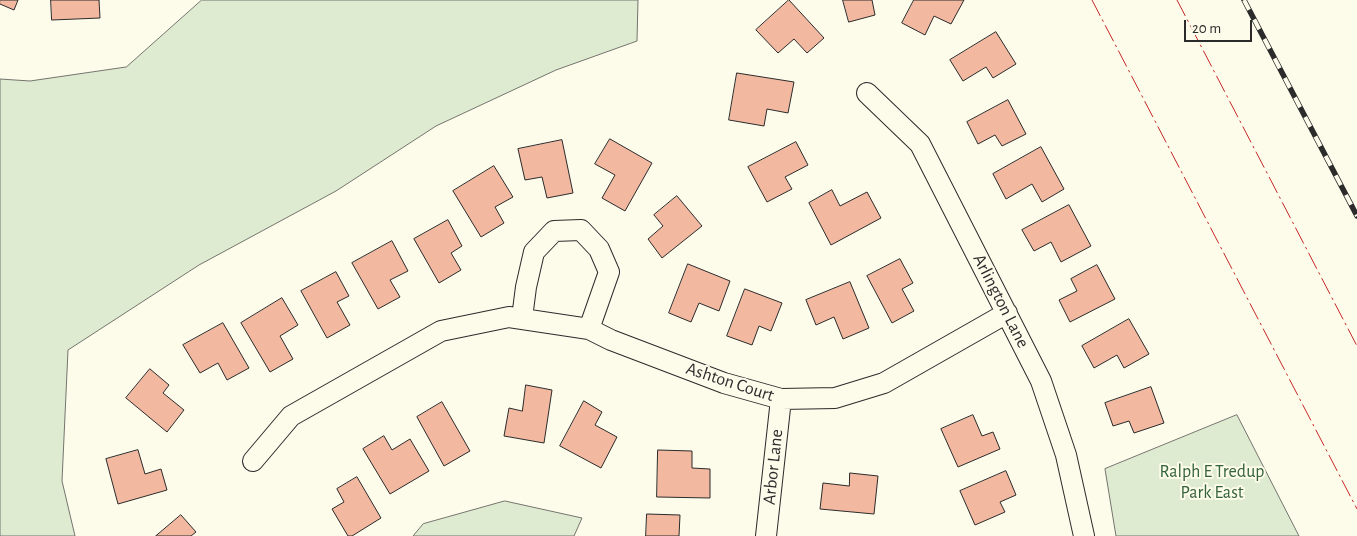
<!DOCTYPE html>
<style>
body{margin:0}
#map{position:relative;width:1357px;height:536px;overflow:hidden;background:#fdfbea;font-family:"Alegreya Sans",sans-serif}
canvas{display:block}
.scale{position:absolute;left:1184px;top:20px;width:68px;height:22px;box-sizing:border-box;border:2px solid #2b2b2b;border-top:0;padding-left:6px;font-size:15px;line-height:18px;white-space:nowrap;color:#2b2b2b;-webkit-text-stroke:4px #fdfbea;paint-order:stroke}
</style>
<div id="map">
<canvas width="1357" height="536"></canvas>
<div class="scale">20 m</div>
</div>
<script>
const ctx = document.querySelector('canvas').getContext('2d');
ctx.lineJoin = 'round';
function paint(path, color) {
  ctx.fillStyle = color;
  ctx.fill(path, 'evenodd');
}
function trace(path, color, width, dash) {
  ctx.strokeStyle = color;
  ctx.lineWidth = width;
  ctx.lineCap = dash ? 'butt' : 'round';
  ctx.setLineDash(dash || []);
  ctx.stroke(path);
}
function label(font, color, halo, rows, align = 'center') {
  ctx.font = font + ' "Alegreya Sans",sans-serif';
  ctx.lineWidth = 4;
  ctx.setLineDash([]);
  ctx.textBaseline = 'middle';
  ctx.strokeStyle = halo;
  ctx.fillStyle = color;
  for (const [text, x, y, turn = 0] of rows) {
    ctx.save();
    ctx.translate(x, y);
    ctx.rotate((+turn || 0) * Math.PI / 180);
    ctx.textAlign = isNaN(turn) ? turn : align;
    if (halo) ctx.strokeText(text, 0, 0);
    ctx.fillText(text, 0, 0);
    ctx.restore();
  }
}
const green = new Path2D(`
 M 202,0 L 638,0 L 637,41 L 556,70 L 436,126 L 336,191 L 199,265 L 68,350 L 62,481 L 75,536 L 0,536 L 0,79 L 30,81 L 126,67 Z
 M 1237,415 L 1299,536 L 1116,536 L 1105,469 Z
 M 505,501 L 582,518 L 574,536 L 413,536 L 423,524 Z`);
paint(green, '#deebd1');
trace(green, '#74746e', 1);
const building = new Path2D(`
 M 0,0 L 18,0 L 14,10 L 0,4 Z
 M 51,0 L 99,0 L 100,18 L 52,20 Z
 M 789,0 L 824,38 L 807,53 L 794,39 L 778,53 L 756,30 Z
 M 843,0 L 872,0 L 875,15 L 849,22 Z
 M 914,0 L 964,0 L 951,24 L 934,16 L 925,35 L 902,23 Z
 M 996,32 L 1016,64 L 993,78 L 986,67 L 963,81 L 950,60 Z
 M 737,73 L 794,82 L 788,113 L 767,109 L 764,126 L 729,120 Z
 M 1008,100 L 1026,134 L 1002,146 L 995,135 L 978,144 L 967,122 Z
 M 610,139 L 652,163 L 625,211 L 602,198 L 615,175 L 595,164 Z
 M 562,140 L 573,193 L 547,198 L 542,177 L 525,180 L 518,149 Z
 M 796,142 L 808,165 L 785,177 L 792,189 L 767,202 L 748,167 Z
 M 1041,147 L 1064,189 L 1042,202 L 1032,184 L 1006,199 L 993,174 Z
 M 494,166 L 513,197 L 495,207 L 504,223 L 481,237 L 453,191 Z
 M 832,190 L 840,206 L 867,192 L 881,218 L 831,245 L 809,203 Z
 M 677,196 L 702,226 L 662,258 L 648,239 L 663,226 L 654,215 Z
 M 1069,205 L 1091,246 L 1061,262 L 1051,242 L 1034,251 L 1022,230 Z
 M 448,220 L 462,246 L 451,253 L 461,270 L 439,283 L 414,239 Z
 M 392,241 L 408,271 L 390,280 L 400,297 L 378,309 L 352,263 Z
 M 900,259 L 913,283 L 902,289 L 914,311 L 892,323 L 867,276 Z
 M 688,264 L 730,281 L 719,311 L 699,303 L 691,322 L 669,313 Z
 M 1097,265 L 1115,299 L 1070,322 L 1059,300 L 1077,291 L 1071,279 Z
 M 336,272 L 349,296 L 337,302 L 350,325 L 327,338 L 301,291 Z
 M 850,282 L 869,328 L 843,339 L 834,317 L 816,325 L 806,300 Z
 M 745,289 L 782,303 L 771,331 L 759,326 L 752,345 L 727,336 Z
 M 282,298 L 298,325 L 280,336 L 293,359 L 270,372 L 241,323 Z
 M 1129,319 L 1149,354 L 1124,368 L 1117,355 L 1094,368 L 1082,346 Z
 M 223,323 L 249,368 L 227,380 L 218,363 L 200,373 L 183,345 Z
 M 150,369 L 169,385 L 163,393 L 184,410 L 167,432 L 126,398 Z
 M 526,385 L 552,390 L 544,443 L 504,436 L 509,408 L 522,411 Z
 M 1151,387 L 1164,423 L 1134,433 L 1129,421 L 1113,426 L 1105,403 Z
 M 584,401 L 602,412 L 595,425 L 617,437 L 601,468 L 560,446 Z
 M 442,402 L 470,451 L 444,466 L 417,417 Z
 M 973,415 L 982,436 L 993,432 L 1000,449 L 958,467 L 941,429 Z
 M 384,436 L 392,450 L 410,439 L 429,471 L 390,494 L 363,449 Z
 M 138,450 L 145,474 L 161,469 L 167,490 L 118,504 L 106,459 Z
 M 658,450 L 692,451 L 692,468 L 710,469 L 710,498 L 657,497 Z
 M 1006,471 L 1016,495 L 1000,502 L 1005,512 L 975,525 L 960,491 Z
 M 850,473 L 878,476 L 874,514 L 820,509 L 823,483 L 849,486 Z
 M 357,477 L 381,518 L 352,536 L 348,536 L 332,509 L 344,502 L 337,489 Z
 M 647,514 L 680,515 L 679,536 L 646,536 Z
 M 181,515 L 196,532 L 191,536 L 156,536 Z`);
paint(building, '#f2b8a0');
trace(building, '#2b2b2b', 1);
const minor = new Path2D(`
 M 867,93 L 920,144 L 1041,381 L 1066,455 L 1084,536
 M 522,318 L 526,287 L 534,252 L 554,231 L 581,230 L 599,249 L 609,272 L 589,329
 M 253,461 L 291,416 L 441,331 L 509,317 L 589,329 L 611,340 L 724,383 L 781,399 L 835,398 L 884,383 L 1007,313
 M 766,536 L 781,399`);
trace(minor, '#2b2b2b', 22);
trace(minor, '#fdfbea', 20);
const rail = new Path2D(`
 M 1244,0 L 1357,216`);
trace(rail, '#2b2b2b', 5.5);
trace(rail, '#fdfbea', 4, [11]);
trace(new Path2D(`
 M 1092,0 L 1357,509
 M 1177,0 L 1357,346`), '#c62828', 1, [18, 4, 2.5, 4]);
label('18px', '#2b2b2b', '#fdfbea', [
 ["Arlington Lane",1001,301,63],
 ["Ashton Court",730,382,18],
 ["Arbor Lane",773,467,-84]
]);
label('18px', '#34623c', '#fdfbea', [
 ["Ralph E Tredup",1212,472],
 ["Park East",1212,493]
]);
</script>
